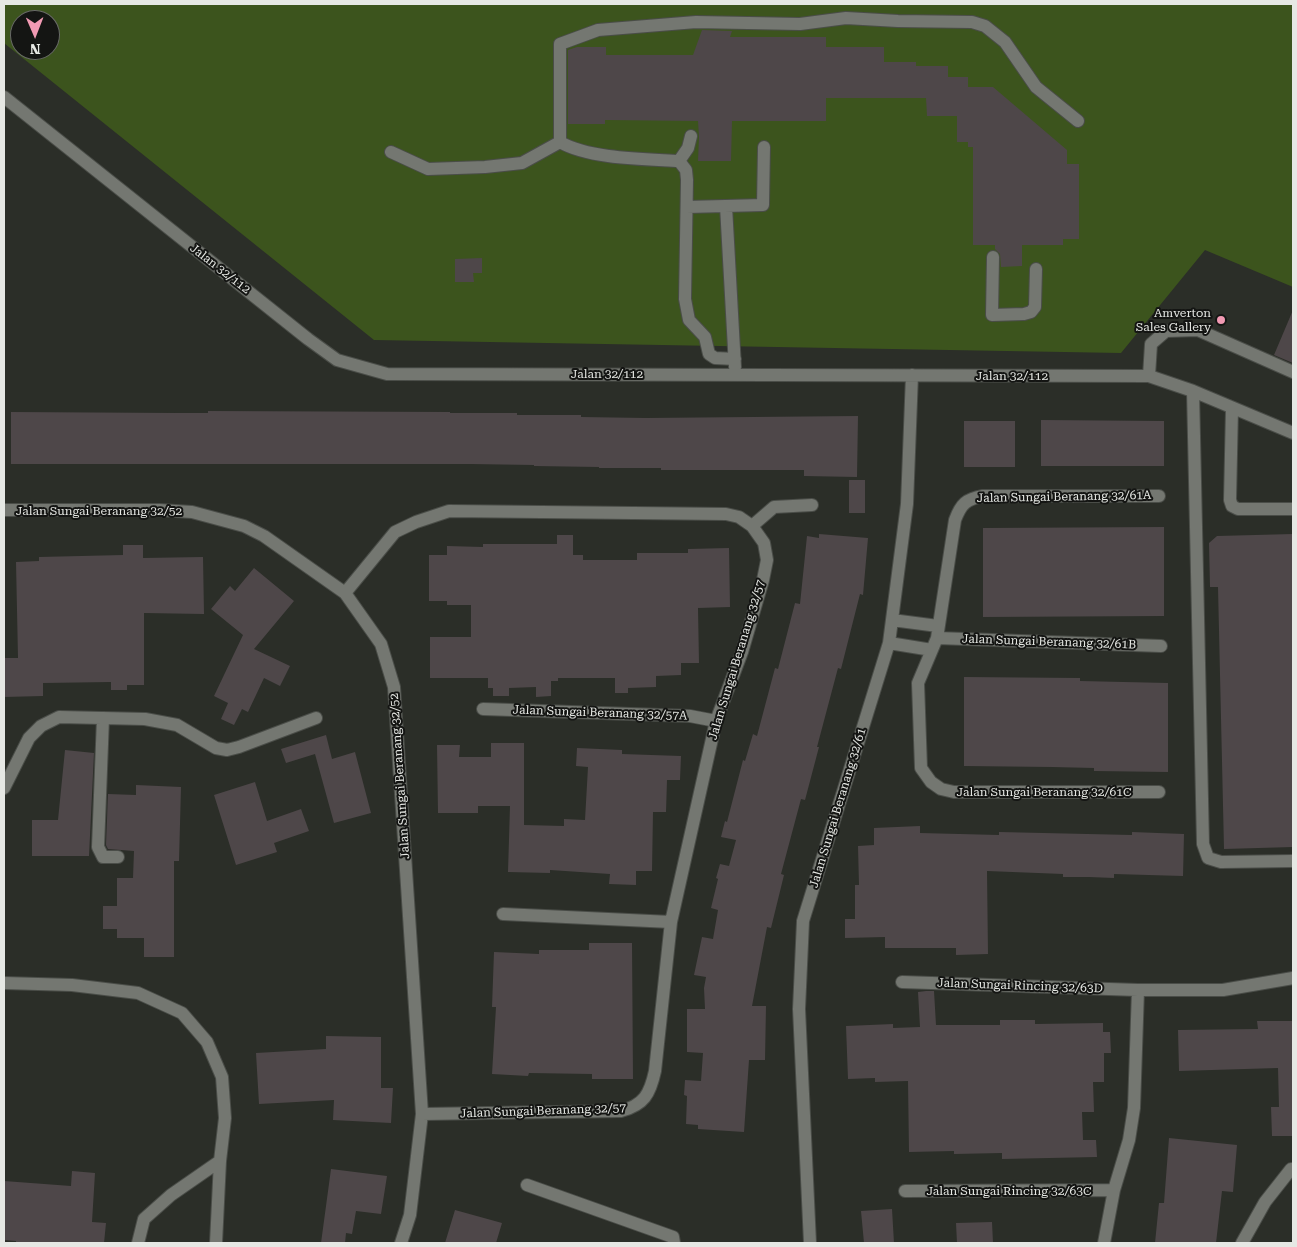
<!DOCTYPE html>
<style>
body{margin:0}
#map{position:relative;width:1297px;height:1247px;overflow:hidden;background:#2b2e28;font-family:"Roboto Serif",serif}
canvas{display:block}
.frame{position:absolute;inset:0;border:5px solid #e6e8e4;pointer-events:none}
.north{position:absolute;left:10px;top:10px;width:50px;height:50px;box-sizing:border-box;background:#141513;border:1px solid #686967;border-radius:50%;rotate:179deg;font-size:14px;font-weight:700;line-height:20px;text-align:center;color:#e6e8e4}
.north::after{content:'';display:block;margin:auto;width:18px;height:22px;background:#f19ab3;clip-path:polygon(50% 0,100% 100%,50% 72%,0 100%)}
</style>
<div id="map">
<canvas width="1297" height="1247"></canvas>
<div class="frame"></div>
<div class="north">N</div>
</div>
<script>
const ctx = document.querySelector('canvas').getContext('2d');
ctx.lineJoin = 'round';
function paint(path, color) {
  ctx.fillStyle = color;
  ctx.fill(path, 'evenodd');
}
function trace(path, color, width, dash) {
  ctx.strokeStyle = color;
  ctx.lineWidth = width;
  ctx.lineCap = dash ? 'butt' : 'round';
  ctx.setLineDash(dash || []);
  ctx.stroke(path);
}
function label(font, color, halo, rows, align = 'center') {
  ctx.font = font + ' "Roboto Serif",serif';
  ctx.lineWidth = 4;
  ctx.setLineDash([]);
  ctx.textBaseline = 'middle';
  ctx.strokeStyle = halo;
  ctx.fillStyle = color;
  for (const [text, x, y, turn = 0] of rows) {
    ctx.save();
    ctx.translate(x, y);
    ctx.rotate((+turn || 0) * Math.PI / 180);
    ctx.textAlign = isNaN(turn) ? turn : align;
    if (halo) ctx.strokeText(text, 0, 0);
    ctx.fillText(text, 0, 0);
    ctx.restore();
  }
}
paint(new Path2D(`
 M 4,4 L 1293,4 L 1293,287 L 1205,250 L 1121,353 L 374,340 L 4,43 ZM 20,20 L 50,20 L 50,50 L 20,50 Z`), '#3c541d');
paint(new Path2D(`
 M 702,30 L 732,31 L 730,37 L 826,37 L 826,47 L 884,47 L 884,62 L 916,62 L 916,66 L 948,66 L 948,77 L 968,77 L 968,87 L 993,87 L 1067,150 L 1067,164 L 1079,164 L 1079,239 L 1063,239 L 1063,245 L 1022,245 L 1022,266 L 1001,267 L 1000,254 L 995,249 L 995,245 L 973,245 L 973,147 L 968,147 L 968,142 L 957,142 L 957,116 L 927,116 L 926,98 L 826,98 L 826,121 L 732,121 L 731,161 L 698,161 L 699,137 L 698,121 L 605,120 L 605,124 L 568,124 L 568,50 L 577,47 L 606,47 L 606,55 L 693,55 Z
 M 482,258 L 482,273 L 473,273 L 474,282 L 455,282 L 455,259 Z
 M 1293,310 L 1293,363 L 1274,355 Z
 M 208,411 L 450,412 L 450,413 L 517,413 L 517,415 L 581,415 L 581,417 L 646,418 L 858,416 L 857,477 L 804,476 L 804,470 L 661,470 L 661,468 L 599,468 L 599,467 L 534,466 L 534,465 L 470,464 L 11,464 L 11,412 L 176,413 L 208,413 Z
 M 1041,420 L 1164,421 L 1164,466 L 1041,466 Z
 M 964,421 L 1015,421 L 1015,467 L 964,467 Z
 M 849,480 L 865,480 L 865,513 L 849,513 Z
 M 1164,527 L 1164,616 L 983,617 L 983,528 Z
 M 819,534 L 868,538 L 863,595 L 860,594 L 841,669 L 838,668 L 817,747 L 819,747 L 805,800 L 801,799 L 781,874 L 784,875 L 771,928 L 767,927 L 752,1006 L 766,1006 L 765,1060 L 749,1060 L 744,1132 L 698,1129 L 698,1125 L 686,1124 L 687,1096 L 684,1095 L 685,1080 L 701,1081 L 703,1053 L 687,1052 L 687,1009 L 705,1009 L 704,988 L 706,977 L 694,975 L 702,937 L 713,939 L 718,910 L 711,908 L 718,879 L 716,878 L 720,864 L 729,866 L 736,840 L 721,837 L 725,821 L 727,822 L 743,760 L 745,761 L 753,734 L 757,736 L 775,668 L 778,669 L 795,603 L 800,604 L 807,536 L 819,538 Z
 M 1293,534 L 1293,847 L 1224,849 L 1218,587 L 1210,587 L 1209,543 L 1217,536 Z
 M 557,535 L 573,535 L 573,555 L 583,555 L 583,560 L 637,560 L 637,553 L 688,553 L 688,549 L 729,548 L 730,607 L 698,608 L 699,663 L 681,663 L 681,675 L 656,676 L 656,687 L 628,688 L 628,693 L 615,693 L 615,678 L 558,678 L 558,681 L 551,681 L 551,696 L 536,697 L 536,687 L 509,688 L 509,696 L 493,696 L 493,688 L 488,688 L 488,678 L 430,678 L 430,637 L 471,637 L 471,605 L 447,605 L 447,601 L 429,601 L 429,555 L 447,555 L 447,546 L 483,547 L 483,544 L 557,544 Z
 M 123,545 L 143,545 L 143,558 L 203,557 L 204,614 L 144,613 L 144,685 L 127,685 L 127,690 L 111,690 L 111,682 L 43,683 L 43,696 L 4,697 L 4,658 L 18,658 L 16,562 L 39,561 L 39,557 L 123,555 Z
 M 254,568 L 294,601 L 254,649 L 290,666 L 280,686 L 264,678 L 248,712 L 242,709 L 234,725 L 221,719 L 228,703 L 214,696 L 243,635 L 211,609 L 230,586 L 235,591 Z
 M 964,677 L 1080,678 L 1080,681 L 1168,683 L 1168,772 L 1094,771 L 1094,768 L 1052,767 L 964,766 Z
 M 326,735 L 332,759 L 355,752 L 371,813 L 334,823 L 315,754 L 286,763 L 281,749 Z
 M 491,743 L 524,743 L 524,825 L 564,826 L 564,819 L 585,820 L 588,767 L 576,766 L 577,748 L 622,750 L 622,754 L 681,756 L 680,780 L 667,780 L 666,812 L 653,812 L 652,871 L 636,871 L 636,885 L 609,884 L 610,874 L 550,870 L 550,873 L 508,872 L 510,806 L 478,806 L 478,813 L 438,813 L 437,745 L 460,745 L 459,757 L 491,757 Z
 M 65,750 L 94,753 L 89,856 L 32,856 L 32,820 L 58,820 Z
 M 255,782 L 267,821 L 301,809 L 309,831 L 274,843 L 277,852 L 236,865 L 214,795 Z
 M 136,785 L 181,787 L 179,861 L 174,861 L 174,957 L 144,957 L 144,938 L 117,938 L 117,929 L 103,929 L 103,906 L 117,906 L 117,878 L 133,878 L 134,851 L 108,849 L 106,845 L 108,794 L 136,795 Z
 M 920,826 L 920,833 L 999,835 L 999,832 L 1132,835 L 1132,832 L 1184,834 L 1183,876 L 1114,874 L 1114,878 L 1089,877 L 1063,877 L 1063,874 L 987,871 L 988,954 L 956,955 L 956,948 L 885,948 L 885,937 L 845,938 L 845,919 L 855,919 L 855,885 L 859,885 L 858,846 L 874,845 L 874,828 Z
 M 589,943 L 632,943 L 633,1079 L 592,1079 L 592,1074 L 529,1073 L 528,1076 L 492,1074 L 496,1007 L 492,1007 L 494,952 L 539,954 L 539,950 L 589,950 Z
 M 926,991 L 934,991 L 936,1025 L 1000,1025 L 1000,1020 L 1035,1020 L 1035,1024 L 1103,1023 L 1103,1032 L 1110,1032 L 1111,1053 L 1104,1053 L 1104,1082 L 1093,1082 L 1094,1112 L 1082,1112 L 1083,1140 L 1096,1140 L 1097,1157 L 1002,1159 L 1002,1153 L 954,1154 L 954,1151 L 909,1152 L 908,1081 L 875,1082 L 875,1078 L 848,1079 L 846,1026 L 893,1024 L 893,1028 L 920,1027 L 918,992 Z
 M 1257,1021 L 1293,1021 L 1293,1136 L 1272,1136 L 1271,1107 L 1279,1107 L 1278,1068 L 1179,1071 L 1178,1030 L 1258,1029 Z
 M 326,1036 L 381,1037 L 381,1088 L 393,1088 L 391,1123 L 333,1120 L 334,1100 L 259,1104 L 256,1053 L 326,1049 Z
 M 1169,1138 L 1237,1145 L 1233,1192 L 1222,1191 L 1216,1243 L 1155,1243 L 1159,1203 L 1164,1203 Z
 M 331,1169 L 387,1176 L 381,1214 L 356,1211 L 352,1234 L 346,1233 L 345,1243 L 321,1243 Z
 M 72,1171 L 95,1173 L 92,1222 L 106,1223 L 104,1243 L 83,1242 L 83,1243 L 16,1243 L 16,1241 L 4,1240 L 4,1181 L 71,1186 Z
 M 892,1209 L 894,1243 L 864,1243 L 861,1211 Z
 M 455,1210 L 502,1223 L 496,1243 L 445,1243 Z
 M 992,1222 L 993,1243 L 957,1243 L 956,1223 Z`), '#4e4749');
const minor = new Path2D(`
 M 4,97 L 308,339 L 337,360 L 387,374 L 1149,376 L 1193,391 L 1293,433
 M 391,152 L 428,169 L 485,167 L 522,163 L 560,142
 M 679,161 L 688,148 L 691,136
 M 726,206 L 735,367
 M 687,207 L 763,205 L 764,147
 M 993,257 L 992,315 L 1024,314 L 1031,312 L 1035,307 L 1036,269
 M 735,359 L 715,358 L 709,354 L 705,337 L 689,320 L 685,299 L 687,180 L 686,170 L 679,161 C 645,159 589,159 560,142 L 560,44 L 598,30 L 696,22 L 800,24 L 846,18 L 898,21 L 972,22 L 985,26 L 1005,42 L 1036,87 L 1078,121
 M 1149,376 L 1151,344 L 1166,331 L 1198,330 L 1293,372
 M 1193,391 L 1203,844 L 1208,858 L 1221,862 L 1293,861
 M 1232,408 L 1230,500 L 1232,506 L 1238,509 L 1293,509
 M 4,510 L 159,510 L 192,512 L 244,526 L 264,536 L 345,593 L 381,644 L 394,687 L 422,1114 L 410,1215 L 401,1243
 M 752,526 L 774,507 L 812,505
 M 345,593 L 395,532 L 416,522 L 449,511 L 726,514 L 739,517 L 752,526 L 764,543 L 767,560 L 763,580 L 742,652 L 716,721 L 671,922 L 655,1071 C 650,1094 644,1105 621,1111 L 422,1114
 M 892,620 L 938,626
 M 937,638 L 1161,646
 M 889,643 L 932,650
 M 483,709 L 690,716 L 716,721
 M 103,718 L 98,847 L 103,857 L 118,857
 M 4,788 L 29,738 L 41,726 L 59,717 L 145,719 L 177,725 L 216,748 L 227,750 L 239,747 L 316,718
 M 1159,792 L 954,792 L 941,789 L 931,782 L 921,768 L 918,683 L 937,638 L 955,520 C 961,504 966,499 983,496 L 1159,496
 M 503,914 L 671,922
 M 902,982 L 1138,990 L 1223,990 L 1293,978
 M 4,983 L 72,985 L 138,993 L 182,1013 L 207,1042 L 222,1077 L 225,1118 L 220,1161 L 216,1243
 M 527,1185 L 673,1237 L 674,1243
 M 905,1191 L 1114,1190
 M 138,1243 L 144,1219 L 171,1195 L 220,1161
 M 810,1243 L 799,1009 L 803,921 L 889,643 L 907,504 L 912,375
 M 1104,1243 L 1114,1190 L 1129,1140 L 1134,1108 L 1138,990
 M 1242,1243 L 1265,1202 L 1291,1169 L 1293,1169`);
trace(minor, '#4a4d48', 14);
trace(minor, '#747771', 12);
for (const [x, y, r, color] of [
 [1221,320,5,"#f19ab3"]
]) {
  const dot = new Path2D();
  dot.arc(x, y, r, 0, 2 * Math.PI);
  ctx.fillStyle = color;
  ctx.fill(dot);
  trace(dot, '#141513', 2);
}
label('12px', '#e6e8e4', '#141513', [
 ["Jalan 32/112",220,269,38],
 ["Jalan 32/112",607,374],
 ["Jalan 32/112",1012,376],
 ["Jalan Sungai Beranang 32/61A",1064,497,-1],
 ["Jalan Sungai Beranang 32/52",99,511],
 ["Jalan Sungai Beranang 32/61B",1049,642,2],
 ["Jalan Sungai Beranang 32/57",737,660,-73],
 ["Jalan Sungai Beranang 32/57A",600,713,2],
 ["Jalan Sungai Beranang 32/52",400,776,-94],
 ["Jalan Sungai Beranang 32/61C",1044,792],
 ["Jalan Sungai Beranang 32/61",838,808,-73],
 ["Jalan Sungai Rincing 32/63D",1020,986,2],
 ["Jalan Sungai Beranang 32/57",543,1111,-2],
 ["Jalan Sungai Rincing 32/63C",1009,1191]
]);
label('12px', '#e6e8e4', '#141513', [
 ["Amverton",1211,313],
 ["Sales Gallery",1211,327]
], 'right');
</script>
